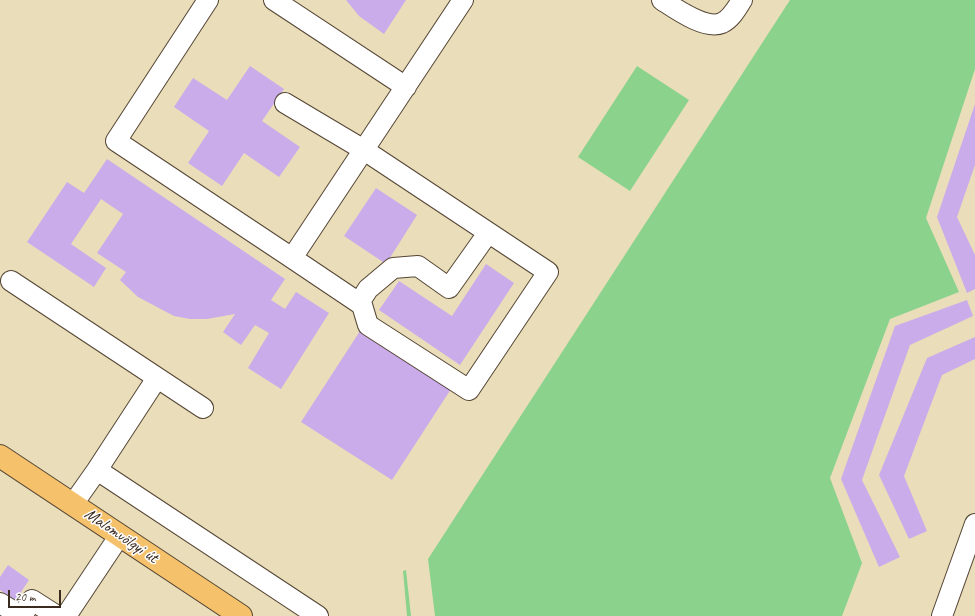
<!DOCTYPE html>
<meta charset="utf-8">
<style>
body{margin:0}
#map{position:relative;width:975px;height:616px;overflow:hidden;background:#e9deb9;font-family:Caveat,sans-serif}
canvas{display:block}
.scale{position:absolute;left:8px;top:590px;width:53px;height:18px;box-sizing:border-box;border:2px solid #3b2a1e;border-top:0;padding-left:5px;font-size:12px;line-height:14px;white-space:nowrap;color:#3b2a1e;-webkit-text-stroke:3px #fff;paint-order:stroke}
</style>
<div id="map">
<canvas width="975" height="616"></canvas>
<div class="scale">20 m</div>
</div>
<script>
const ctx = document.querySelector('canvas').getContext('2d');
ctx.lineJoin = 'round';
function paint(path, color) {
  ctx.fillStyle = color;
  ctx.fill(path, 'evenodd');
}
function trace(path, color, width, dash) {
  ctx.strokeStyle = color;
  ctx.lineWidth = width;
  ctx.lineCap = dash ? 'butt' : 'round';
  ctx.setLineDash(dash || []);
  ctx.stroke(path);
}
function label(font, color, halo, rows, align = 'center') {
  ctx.font = font + ' Caveat,sans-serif';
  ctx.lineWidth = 3;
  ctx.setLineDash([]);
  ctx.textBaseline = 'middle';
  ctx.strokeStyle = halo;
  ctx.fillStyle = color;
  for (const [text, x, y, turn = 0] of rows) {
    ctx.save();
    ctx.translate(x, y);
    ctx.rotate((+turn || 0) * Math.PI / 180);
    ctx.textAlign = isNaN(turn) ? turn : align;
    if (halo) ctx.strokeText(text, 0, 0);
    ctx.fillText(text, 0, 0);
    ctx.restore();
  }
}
paint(new Path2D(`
 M 790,0 L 975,0 L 975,69 L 926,218 L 959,292 L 890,319 L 830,478 L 862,563 L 842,616 L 435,616 L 428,559 Z
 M 637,66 L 689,100 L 630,191 L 578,157 Z
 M 406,570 L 411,616 L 407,616 L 403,571 Z`), '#8bd28c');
paint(new Path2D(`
 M 346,0 L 406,0 L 384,34 L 359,16 Z
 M 250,66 L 284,89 L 262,121 L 300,147 L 279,177 L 244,153 L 222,186 L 188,163 L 209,131 L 174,107 L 193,78 L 227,100 Z
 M 975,104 L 975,165 L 957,217 L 975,255 L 975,289 L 967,293 L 937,217 Z
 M 107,159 L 285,279 L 271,300 L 285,309 L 296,292 L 329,313 L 281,389 L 248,368 L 269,333 L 255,325 L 241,345 L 223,332 L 235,314 L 207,319 L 190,319 L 174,316 L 138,297 L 120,280 L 126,272 L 97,253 L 123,214 L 101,199 L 71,244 L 106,268 L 94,287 L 27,242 L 67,182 L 84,193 Z
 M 376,188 L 417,215 L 386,264 L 344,236 Z
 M 486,264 L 514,283 L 460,365 L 379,310 L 399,281 L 452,316 Z
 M 967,300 L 973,316 L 910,345 L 862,480 L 900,557 L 879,567 L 841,479 L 895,326 Z
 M 360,331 L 451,389 L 392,480 L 301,422 Z
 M 975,337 L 975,359 L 942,375 L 904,476 L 927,531 L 909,539 L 879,475 L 927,358 Z
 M 8,565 L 29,580 L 15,601 L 0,590 L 0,577 Z`), '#caaceb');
const minor = new Path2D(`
 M 208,0 L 116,141 L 292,258 L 463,0
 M 274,0 L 406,87
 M 662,0 C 676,9 705,30 722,23 C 731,19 737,8 742,0
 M 285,103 L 364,150 L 548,272 L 469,390 L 368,325 L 362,305 L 292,258
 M 11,281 L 203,408
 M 359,303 L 368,289 L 393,268 L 418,266 L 449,288 L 488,233
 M 97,470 L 157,378
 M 73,504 L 97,470 L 318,616
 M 0,603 L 21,616
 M 22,616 L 32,600 L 57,616
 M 66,616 L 120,535
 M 942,616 L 975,524`);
const major = new Path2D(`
 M 0,456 L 241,616`);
trace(minor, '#554535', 22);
trace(major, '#554535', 24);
trace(minor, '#fff', 20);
trace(major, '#f5c16b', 22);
label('17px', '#3b2a1e', '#fff', [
 ["Malomvölgyi út",121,536,34]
]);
</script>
